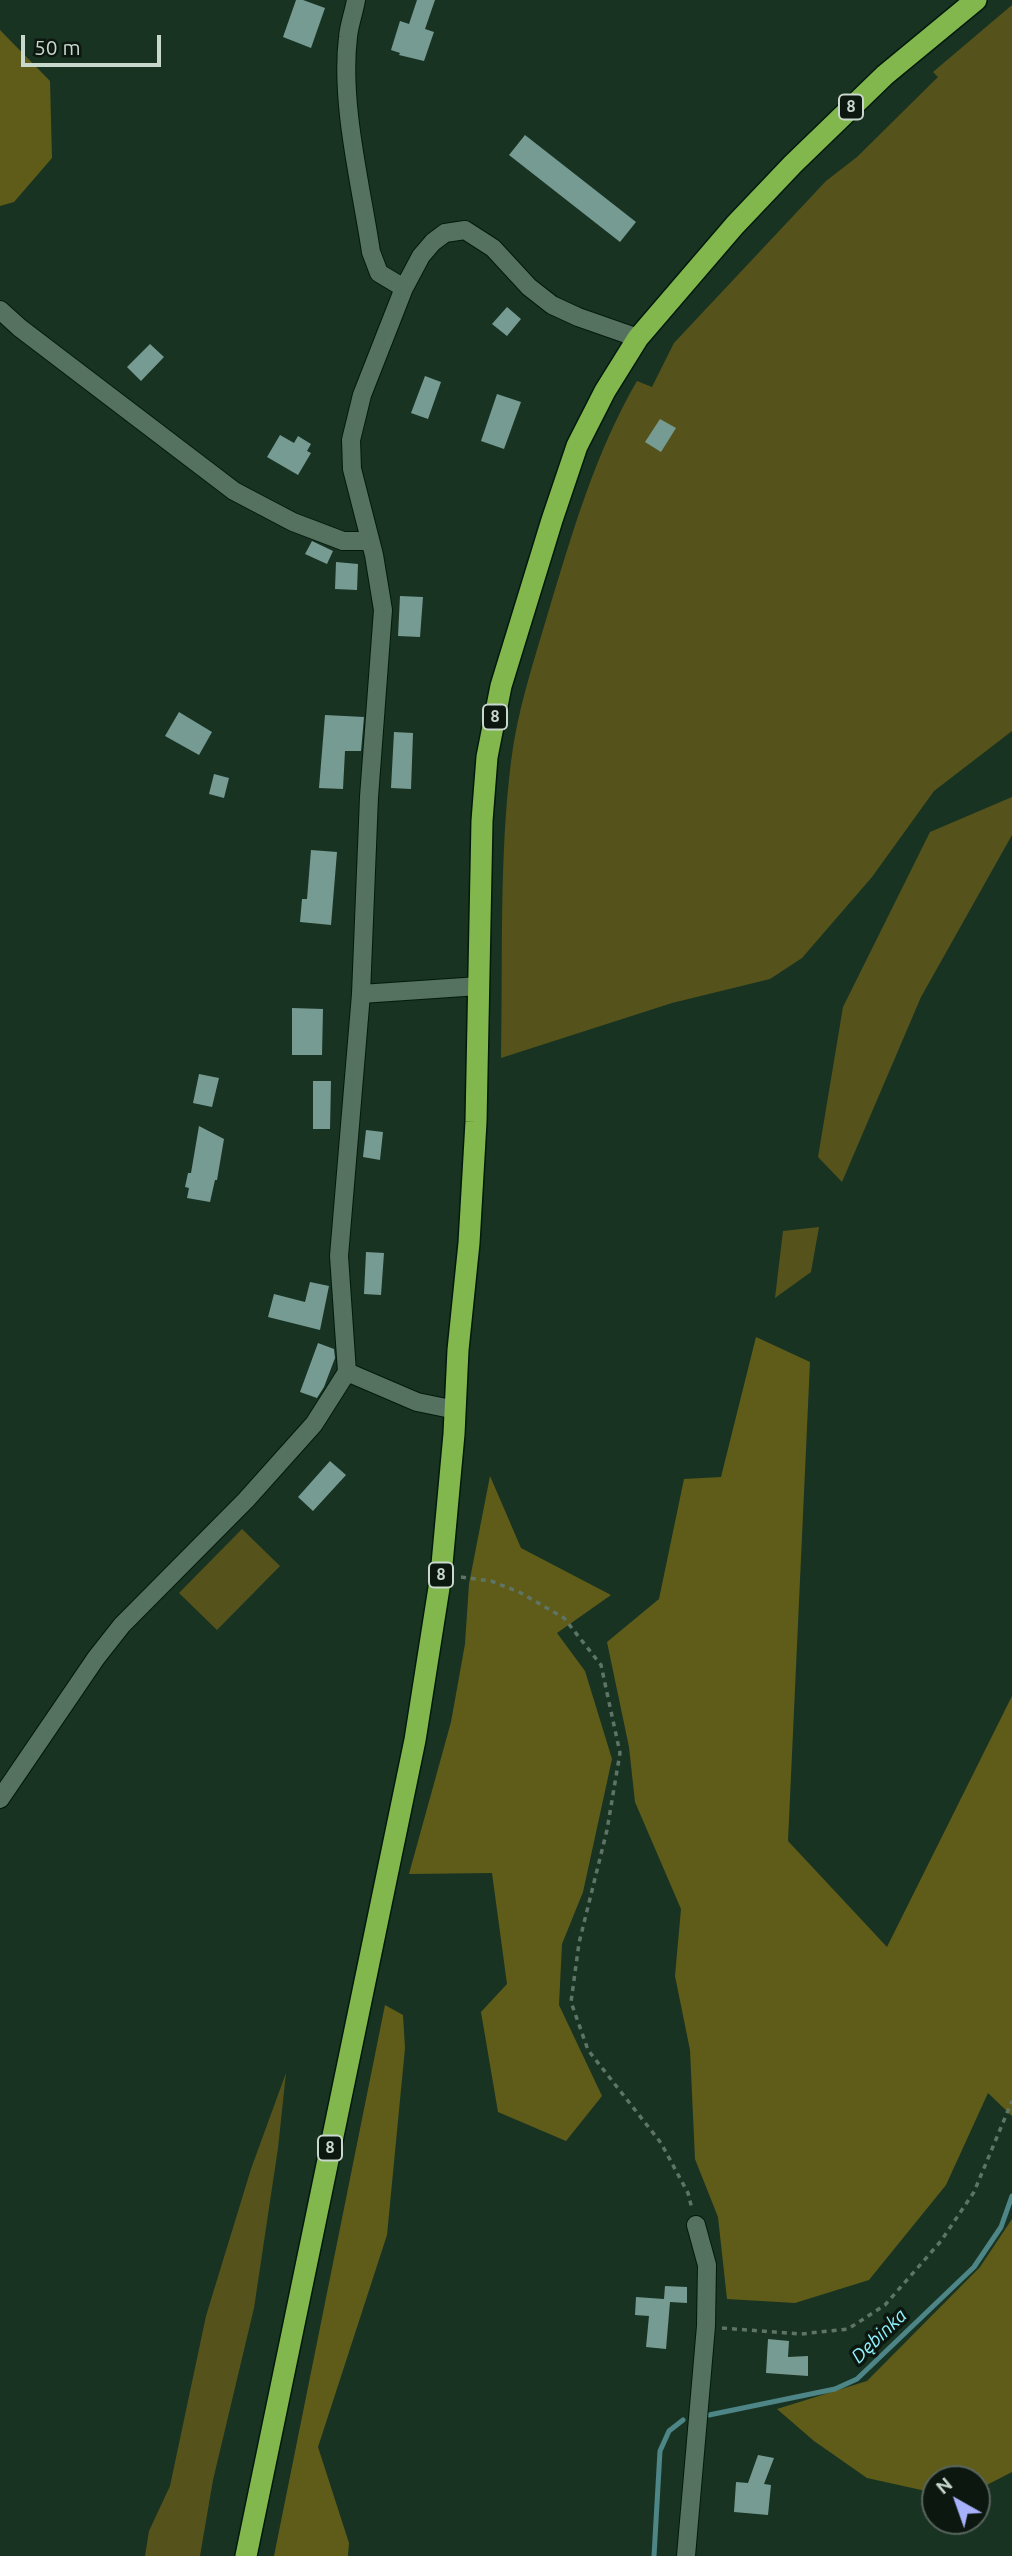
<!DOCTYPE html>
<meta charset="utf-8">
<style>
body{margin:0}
#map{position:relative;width:1012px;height:2556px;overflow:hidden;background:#193323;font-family:Ubuntu,sans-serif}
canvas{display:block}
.north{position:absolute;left:921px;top:2465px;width:70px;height:70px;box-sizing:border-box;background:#0c1710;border:2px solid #57645c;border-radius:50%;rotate:320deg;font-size:19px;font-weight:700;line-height:28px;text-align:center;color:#c8d8cd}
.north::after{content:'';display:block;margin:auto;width:24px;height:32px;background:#a7b1fc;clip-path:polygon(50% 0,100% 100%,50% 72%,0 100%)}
.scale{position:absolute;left:21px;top:35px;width:140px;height:32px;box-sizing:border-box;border:4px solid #c8d8cd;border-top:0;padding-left:9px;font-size:21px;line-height:24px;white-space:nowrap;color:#c8d8cd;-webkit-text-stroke:5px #0c1710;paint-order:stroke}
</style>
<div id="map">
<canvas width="1012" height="2556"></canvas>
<div class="north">N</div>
<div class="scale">50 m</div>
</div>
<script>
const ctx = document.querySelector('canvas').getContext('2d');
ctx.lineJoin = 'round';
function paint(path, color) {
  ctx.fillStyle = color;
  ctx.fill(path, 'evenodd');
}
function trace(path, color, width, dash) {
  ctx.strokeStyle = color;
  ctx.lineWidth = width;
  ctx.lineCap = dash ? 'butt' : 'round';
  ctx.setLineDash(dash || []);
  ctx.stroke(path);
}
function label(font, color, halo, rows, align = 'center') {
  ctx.font = font + ' Ubuntu,sans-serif';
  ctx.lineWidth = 7;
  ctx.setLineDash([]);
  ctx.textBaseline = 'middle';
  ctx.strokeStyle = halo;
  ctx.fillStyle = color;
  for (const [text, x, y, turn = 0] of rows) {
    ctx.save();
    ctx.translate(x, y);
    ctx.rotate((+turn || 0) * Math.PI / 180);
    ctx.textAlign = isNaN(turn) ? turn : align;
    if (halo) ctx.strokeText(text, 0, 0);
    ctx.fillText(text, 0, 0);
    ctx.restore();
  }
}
paint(new Path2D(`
 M 1012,5 L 1012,731 L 934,791 L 872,877 L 802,958 L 770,979 L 672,1003 L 501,1058 C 503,961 499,858 511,762 C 517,711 534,661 548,613 C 572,534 595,453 637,381 L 652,387 L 674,343 L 826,181 L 857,157 L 938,77 L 933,72 Z
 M 1012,797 L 1012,835 L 921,997 L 842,1182 L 818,1157 L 843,1007 L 930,832 Z
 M 819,1227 L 811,1272 L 775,1298 L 783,1231 Z
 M 242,1529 L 280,1566 L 217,1630 L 179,1593 Z
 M 286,2073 L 278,2148 L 254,2308 L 213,2480 L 200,2556 L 145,2556 L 149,2531 L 170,2486 L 206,2316 L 251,2169 Z`), '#55531b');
paint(new Path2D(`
 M 0,30 L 50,81 L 52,158 L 14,202 L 0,206 Z
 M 756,1337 L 810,1362 L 788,1841 L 887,1947 L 1012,1696 L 1012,2116 L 988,2093 L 946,2185 L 869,2280 L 795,2303 L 727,2299 L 718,2217 L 695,2159 L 690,2050 L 675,1976 L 681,1909 L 635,1802 L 629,1747 L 607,1642 L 659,1599 L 684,1479 L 721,1477 Z
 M 490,1476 L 521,1548 L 611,1595 L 557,1633 L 585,1671 L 612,1759 L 583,1892 L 562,1944 L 559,2005 L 602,2096 L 566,2141 L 498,2112 L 481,2012 L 507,1984 L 492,1873 L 409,1874 L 451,1722 L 465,1644 L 469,1584 Z
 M 385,2005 L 403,2015 L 405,2048 L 387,2235 L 318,2447 L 349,2543 L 348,2556 L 274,2556 Z
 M 1012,2219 L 1012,2472 L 977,2490 L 977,2479 L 935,2479 L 935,2493 L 867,2478 L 814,2441 L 777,2409 L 867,2381 L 980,2267 Z`), '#5f5c19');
trace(new Path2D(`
 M 709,2415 L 835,2389 L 857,2379 L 974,2267 L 1001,2227 L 1012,2196
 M 654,2556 L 660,2451 L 669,2431 L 683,2420`), '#4e8688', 5);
paint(new Path2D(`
 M 296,0 L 303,0 L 325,8 L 311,48 L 283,37 Z
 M 417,0 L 435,0 L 425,29 L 434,32 L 424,61 L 399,55 L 400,53 L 391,50 L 400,21 L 409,24 Z
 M 525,135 L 636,222 L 620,242 L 509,155 Z
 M 507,307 L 521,319 L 507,336 L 492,324 Z
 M 150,344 L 164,357 L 141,381 L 127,367 Z
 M 425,376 L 441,382 L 428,419 L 411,413 Z
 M 497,394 L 521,402 L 504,449 L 481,441 Z
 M 660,419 L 676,428 L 661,452 L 645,442 Z
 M 280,435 L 294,443 L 298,436 L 311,444 L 307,451 L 311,453 L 298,475 L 267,457 Z
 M 312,541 L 333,551 L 327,564 L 305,554 Z
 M 336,562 L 358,564 L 357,590 L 335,589 Z
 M 400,596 L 423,597 L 420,637 L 398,636 Z
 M 179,712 L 212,732 L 199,755 L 165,736 Z
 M 325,715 L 364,717 L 361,751 L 345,751 L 343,789 L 319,788 Z
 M 394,732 L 413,733 L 411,789 L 391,788 Z
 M 214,774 L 229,778 L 224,798 L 209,794 Z
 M 311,850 L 337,852 L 331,925 L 300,922 L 302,899 L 307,899 Z
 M 292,1008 L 323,1009 L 322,1055 L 292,1055 Z
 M 199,1074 L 219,1078 L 212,1107 L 193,1103 Z
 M 313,1081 L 331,1081 L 330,1129 L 313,1129 Z
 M 199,1126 L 224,1139 L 217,1180 L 215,1180 L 210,1202 L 187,1198 L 189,1188 L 185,1187 L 188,1173 L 191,1173 Z
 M 366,1130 L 383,1132 L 380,1160 L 363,1157 Z
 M 366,1252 L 384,1253 L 381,1295 L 364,1294 Z
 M 310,1282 L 329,1286 L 320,1330 L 268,1317 L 274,1294 L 305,1302 Z
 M 318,1343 L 334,1349 L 335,1358 L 324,1387 L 317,1398 L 300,1392 Z
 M 330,1461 L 346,1475 L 313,1511 L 298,1497 Z
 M 665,2286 L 687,2287 L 687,2303 L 670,2302 L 666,2349 L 646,2347 L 649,2316 L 635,2315 L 636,2297 L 664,2299 Z
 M 768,2339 L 789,2341 L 788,2357 L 808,2356 L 808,2376 L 766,2373 Z
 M 758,2455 L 774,2458 L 764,2484 L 771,2485 L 768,2515 L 734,2512 L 736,2482 L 748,2483 Z`), '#769b93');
const minor = new Path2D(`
 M 356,0 C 354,12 349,25 348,37 C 340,104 361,185 371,252 L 379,273 L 404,288
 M 0,310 L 20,328 L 234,491 L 293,522 L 343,541 L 370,541
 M 361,994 L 479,986
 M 456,1410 L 417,1402 L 347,1372 L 339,1256 L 361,994 L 369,797 L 383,610 L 374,555 L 352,469 L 351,440 L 362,395 L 404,288 L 421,256 L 433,242 L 445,233 L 465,230 L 493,248 L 529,287 L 552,305 L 578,317 L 638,338
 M 0,1799 L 96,1658 L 122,1625 L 246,1500 L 314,1424 L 347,1372
 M 686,2556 L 706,2326 L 707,2265 L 696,2225`);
const highway = new Path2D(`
 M 246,2556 L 415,1740 L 441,1575 L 454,1434 L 458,1350 L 469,1243 L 476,1122 L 482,821 L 487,757 L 501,686 L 552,520 L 577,446 L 605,391 L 638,338 L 735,225 L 793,164 L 885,75 L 976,0`);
trace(minor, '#021a0c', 20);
trace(highway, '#021a0c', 24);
trace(new Path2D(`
 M 461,1577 L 491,1581 L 519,1592 L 564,1618 L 601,1665 L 620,1753 L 607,1830 L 579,1943 L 571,2002 L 588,2050 L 661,2143 L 688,2193 L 692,2209
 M 722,2328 L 801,2334 L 848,2329 L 885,2305 L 941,2241 L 974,2192 L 1012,2101`), '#5e7466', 3.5, [5, 5]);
trace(minor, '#55715f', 18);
trace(highway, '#82b74e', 21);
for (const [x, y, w] of [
 [851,107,24],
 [495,717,24],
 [441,1575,24],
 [330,2148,24]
]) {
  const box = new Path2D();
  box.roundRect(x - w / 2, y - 12.5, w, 25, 5);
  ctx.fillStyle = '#0c1710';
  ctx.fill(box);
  trace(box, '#c8d8cd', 2);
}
label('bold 16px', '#c8d8cd', null, [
 ["8",851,107],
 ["8",495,717],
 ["8",441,1575],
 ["8",330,2148]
]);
label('italic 19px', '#92f4fe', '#0c1710', [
 ["Dębinka",879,2336,-44]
]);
</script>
